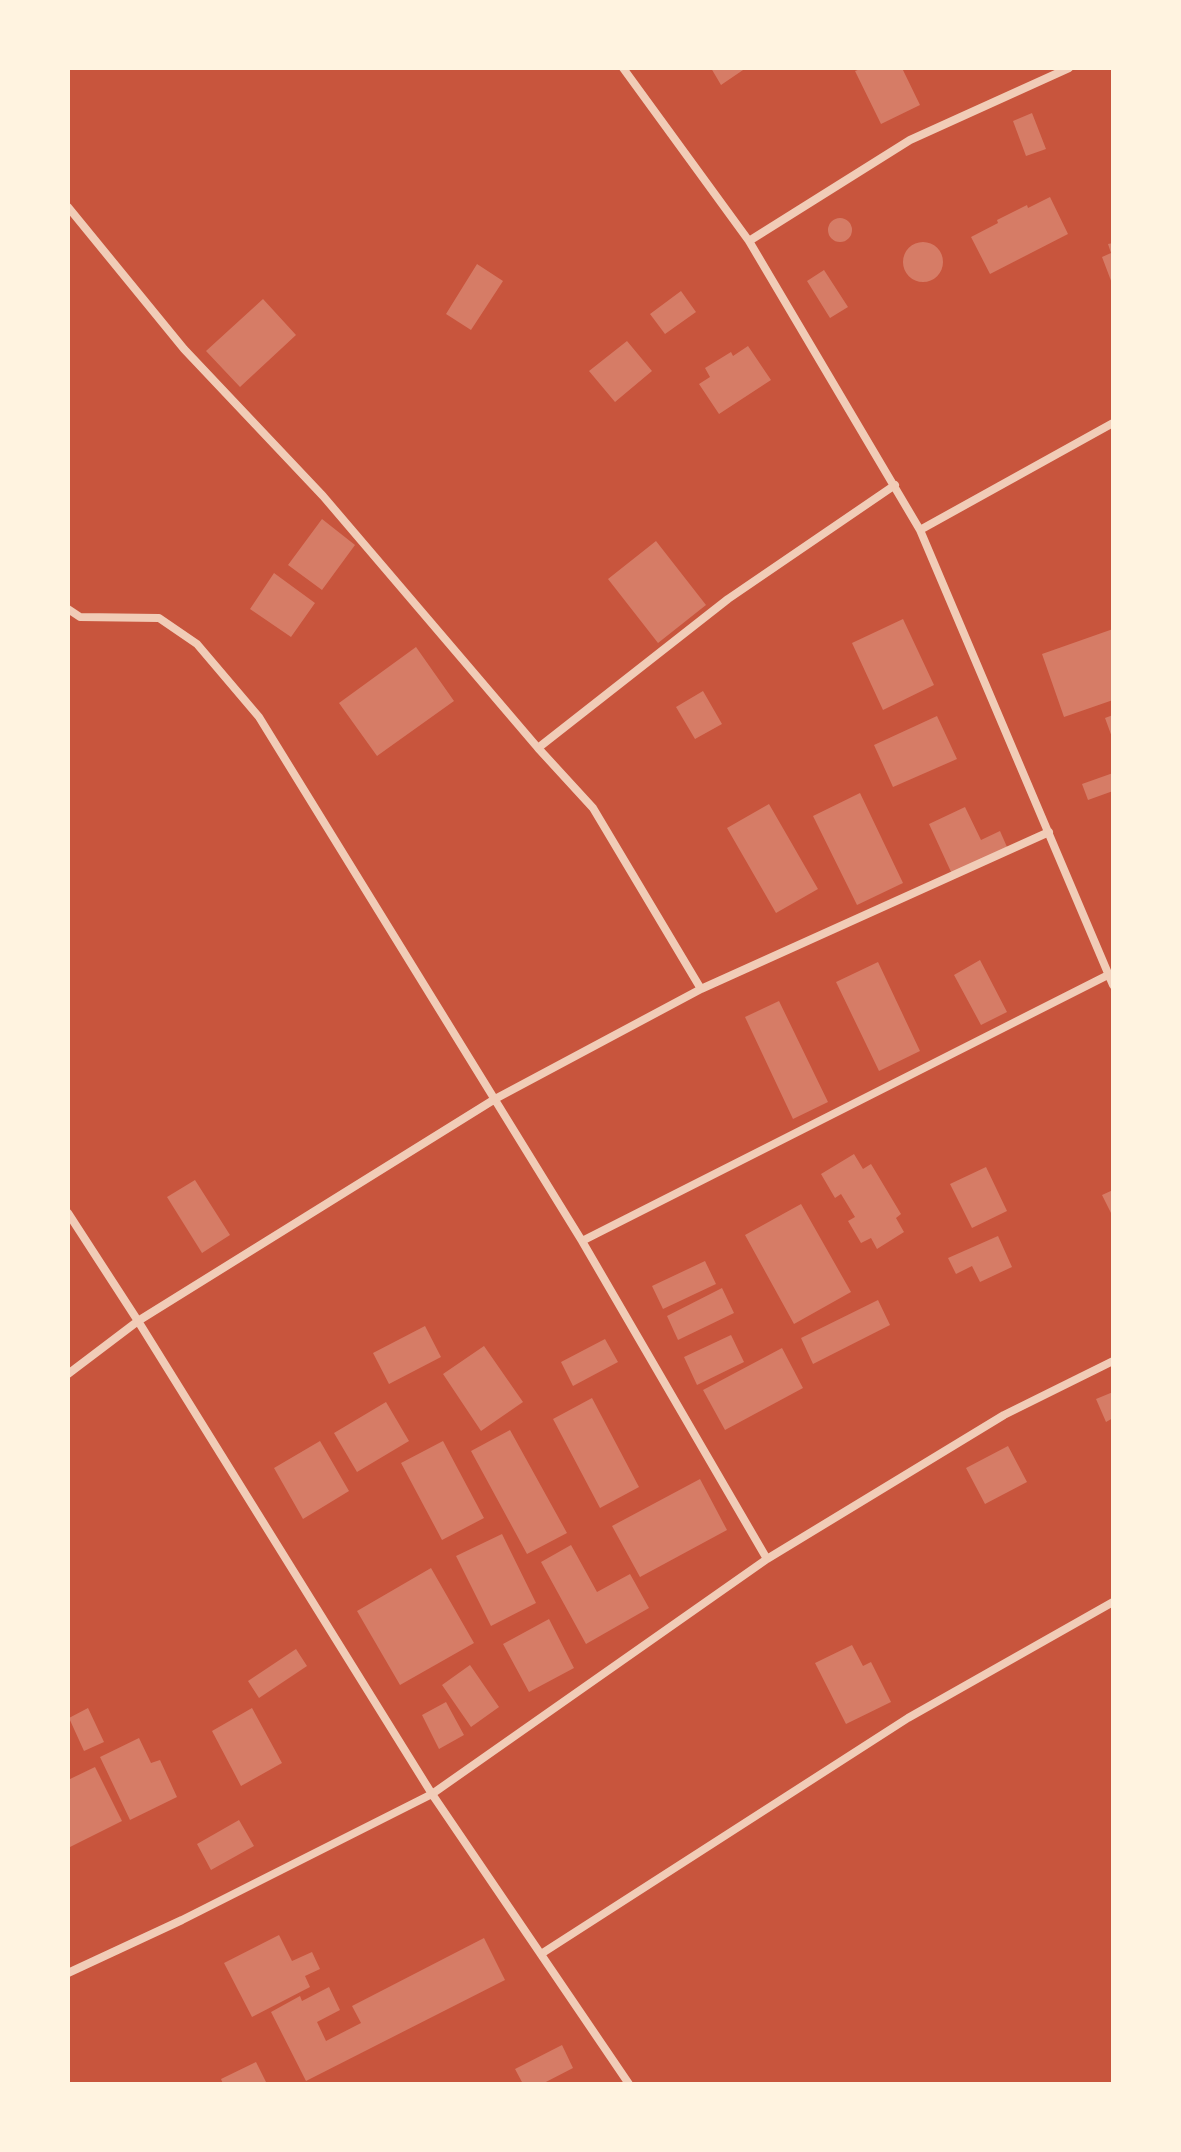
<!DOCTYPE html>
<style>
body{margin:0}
#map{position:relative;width:1181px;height:2152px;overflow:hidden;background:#c8553d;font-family:"Source Sans 3",sans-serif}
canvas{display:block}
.frame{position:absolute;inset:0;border:70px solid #fff3e0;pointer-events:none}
</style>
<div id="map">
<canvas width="1181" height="2152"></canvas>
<div class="frame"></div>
</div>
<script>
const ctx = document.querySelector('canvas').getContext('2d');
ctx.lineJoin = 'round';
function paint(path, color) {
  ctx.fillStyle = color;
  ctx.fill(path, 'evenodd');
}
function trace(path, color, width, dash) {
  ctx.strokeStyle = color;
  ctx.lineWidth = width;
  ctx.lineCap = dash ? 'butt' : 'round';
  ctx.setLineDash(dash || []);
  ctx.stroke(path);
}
paint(new Path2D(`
 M 711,68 L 746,68 L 721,85 Z
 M 863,68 L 902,68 L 920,105 L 881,124 L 855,71 Z
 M 1032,113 L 1046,149 L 1026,156 L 1013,121 Z
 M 1050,197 L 1068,234 L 990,274 L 971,237 L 998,223 L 997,220 L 1027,205 L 1028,208 Z
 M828 230a12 12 0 1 1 24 0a12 12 0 1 1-24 0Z
 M903 262a20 20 0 1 1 40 0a20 20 0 1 1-40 0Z
 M 1113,243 L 1113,286 L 1102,257 L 1111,253 L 1108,244 Z
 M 477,264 L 503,281 L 471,330 L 446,314 Z
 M 824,270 L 848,307 L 830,318 L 807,281 Z
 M 681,291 L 696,312 L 665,334 L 650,314 Z
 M 263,299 L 296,335 L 240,387 L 206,351 Z
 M 627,341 L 652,371 L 615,402 L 589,371 Z
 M 748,346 L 771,380 L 719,414 L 699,384 L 710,377 L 705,368 L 731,352 L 733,356 Z
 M 322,519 L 355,545 L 322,590 L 288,565 Z
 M 656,541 L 706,605 L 658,643 L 608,579 Z
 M 274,573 L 315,603 L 291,637 L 250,609 Z
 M 903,619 L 934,685 L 883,710 L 852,643 Z
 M 1113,629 L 1113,667 L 1111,668 L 1113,674 L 1113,700 L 1064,717 L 1042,654 Z
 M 416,647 L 454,701 L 377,756 L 339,703 Z
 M 703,691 L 722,724 L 695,739 L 676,707 Z
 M 1113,715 L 1113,740 L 1105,718 Z
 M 937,716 L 957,759 L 893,787 L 874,745 Z
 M 1113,773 L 1113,791 L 1088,800 L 1082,784 Z
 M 860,793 L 903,883 L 857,905 L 813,816 Z
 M 769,804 L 818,889 L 776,913 L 727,828 Z
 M 965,807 L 981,840 L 1000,831 L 1007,847 L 952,874 L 929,824 Z
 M 980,960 L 1007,1012 L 981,1025 L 954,975 Z
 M 878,962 L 920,1051 L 879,1071 L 836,982 Z
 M 779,1001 L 828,1102 L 793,1119 L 745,1017 Z
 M 854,1154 L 863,1169 L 871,1164 L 901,1214 L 896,1218 L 904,1232 L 877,1249 L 871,1238 L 861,1243 L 848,1221 L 855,1217 L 841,1194 L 835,1198 L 821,1174 Z
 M 986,1167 L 1007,1211 L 972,1228 L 950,1184 Z
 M 195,1180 L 230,1235 L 202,1253 L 167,1197 Z
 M 1113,1190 L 1113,1217 L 1102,1195 Z
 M 801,1204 L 851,1292 L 794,1324 L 745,1235 Z
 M 998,1236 L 1012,1267 L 980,1282 L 972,1266 L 956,1274 L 948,1258 Z
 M 705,1261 L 716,1284 L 663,1309 L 652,1286 Z
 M 722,1288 L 734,1313 L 678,1340 L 667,1316 Z
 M 878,1300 L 890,1325 L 813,1364 L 801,1338 Z
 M 425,1326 L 441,1357 L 389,1384 L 373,1353 Z
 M 731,1335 L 744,1362 L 697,1385 L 684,1357 Z
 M 605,1339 L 618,1362 L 573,1386 L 561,1362 Z
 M 484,1346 L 523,1402 L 481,1431 L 443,1374 Z
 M 782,1348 L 803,1388 L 725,1430 L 703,1390 Z
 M 1113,1392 L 1113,1418 L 1106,1422 L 1096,1399 Z
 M 592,1398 L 639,1487 L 600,1508 L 553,1419 Z
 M 386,1402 L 409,1441 L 357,1472 L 334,1433 Z
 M 510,1430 L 567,1533 L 527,1554 L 471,1451 Z
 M 320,1441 L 349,1491 L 303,1519 L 274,1468 Z
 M 443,1441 L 484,1518 L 442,1540 L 401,1463 Z
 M 1008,1446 L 1027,1482 L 985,1504 L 966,1468 Z
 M 700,1479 L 727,1530 L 640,1577 L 612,1526 Z
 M 502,1534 L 536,1603 L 491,1626 L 456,1556 Z
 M 571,1545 L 597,1592 L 630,1574 L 649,1608 L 586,1644 L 541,1562 Z
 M 431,1568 L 474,1643 L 400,1685 L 357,1611 Z
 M 549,1619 L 574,1668 L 529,1692 L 503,1644 Z
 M 852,1645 L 863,1666 L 871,1662 L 891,1702 L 846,1724 L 815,1663 Z
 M 296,1649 L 307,1666 L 259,1698 L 248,1681 Z
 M 470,1665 L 499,1707 L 471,1727 L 442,1685 Z
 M 446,1702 L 464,1735 L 439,1749 L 422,1715 Z
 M 88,1708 L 104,1742 L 84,1751 L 69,1718 Z
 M 252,1708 L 282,1763 L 241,1786 L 212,1731 Z
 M 139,1738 L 151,1763 L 160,1760 L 177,1797 L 130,1820 L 100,1757 Z
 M 95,1767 L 122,1821 L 68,1848 L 68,1780 Z
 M 239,1820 L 254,1846 L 211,1870 L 197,1844 Z
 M 279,1935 L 292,1961 L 312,1952 L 320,1969 L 305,1976 L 310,1987 L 252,2017 L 224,1963 Z
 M 484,1938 L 505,1980 L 306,2081 L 271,2012 L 300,1996 L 302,2001 L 329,1987 L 340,2010 L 317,2022 L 326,2041 L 361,2023 L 352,2006 Z
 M 562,2045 L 573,2068 L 542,2084 L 523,2084 L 515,2069 Z
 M 256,2062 L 267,2084 L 223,2084 L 221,2079 Z`), '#d67c66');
trace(new Path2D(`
 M 623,68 L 749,241 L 920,530 L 1113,985
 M 68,207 L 184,349 L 323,496 L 538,748 L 593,808 L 701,989
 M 749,241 L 910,140 L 1069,68
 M 920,530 L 1113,423
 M 68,609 L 80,617 L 159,618 L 197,644 L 259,717 L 582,1241 L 767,1559
 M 538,748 L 728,599 L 895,485
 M 68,1213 L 138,1321 L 432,1794 L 629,2084
 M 582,1241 L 1108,975
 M 68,1374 L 138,1321 L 495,1099 L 701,989 L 1049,832
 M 541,1954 L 908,1718 L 1113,1602
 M 68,1973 L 182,1920 L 432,1794 L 767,1559 L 1004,1415 L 1113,1361`), '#f1ccb7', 8);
</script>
